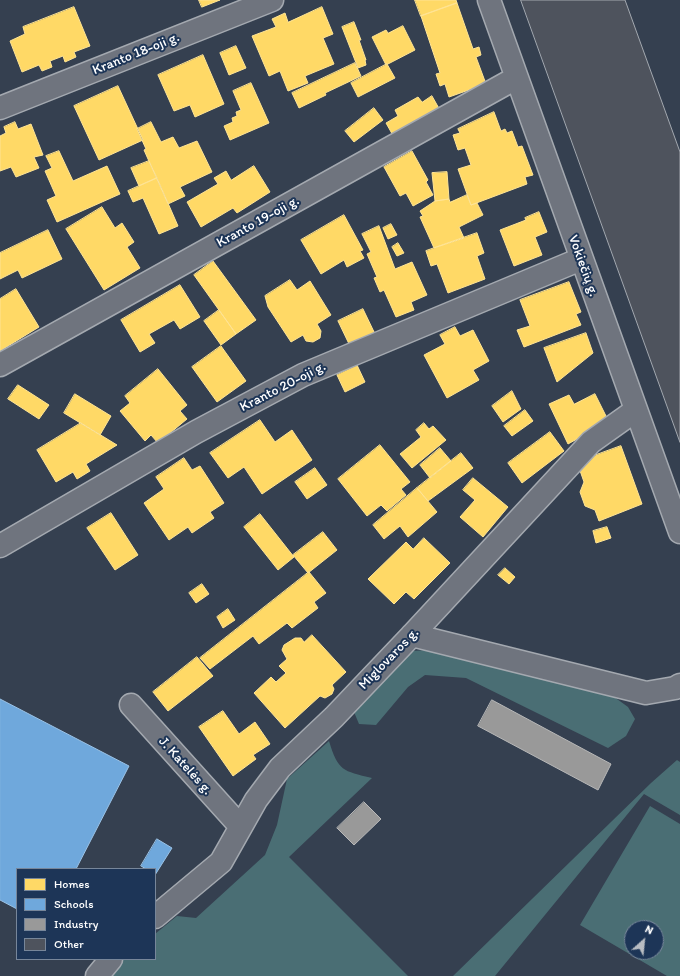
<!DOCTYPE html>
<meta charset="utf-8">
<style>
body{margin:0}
#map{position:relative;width:680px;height:976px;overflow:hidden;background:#354050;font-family:Itim,sans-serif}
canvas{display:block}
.legend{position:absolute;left:16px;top:868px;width:140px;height:92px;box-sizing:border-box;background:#1d3557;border:1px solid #77869a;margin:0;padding:5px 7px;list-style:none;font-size:12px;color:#fff}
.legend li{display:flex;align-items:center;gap:8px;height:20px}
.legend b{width:20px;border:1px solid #77869a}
.north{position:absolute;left:624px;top:920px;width:40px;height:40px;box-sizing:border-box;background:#1d3557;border:1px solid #77869a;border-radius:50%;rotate:27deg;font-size:11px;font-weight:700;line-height:16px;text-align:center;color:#fff}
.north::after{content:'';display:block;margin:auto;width:14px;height:18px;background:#b8bcc2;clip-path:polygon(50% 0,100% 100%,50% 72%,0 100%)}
</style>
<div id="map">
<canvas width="680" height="976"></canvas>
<ul class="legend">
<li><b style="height:11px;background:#ffd966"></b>Homes</li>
<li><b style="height:11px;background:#6fa8dc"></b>Schools</li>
<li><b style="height:11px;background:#999"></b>Industry</li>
<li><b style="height:11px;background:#4e535d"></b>Other</li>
</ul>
<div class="north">N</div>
</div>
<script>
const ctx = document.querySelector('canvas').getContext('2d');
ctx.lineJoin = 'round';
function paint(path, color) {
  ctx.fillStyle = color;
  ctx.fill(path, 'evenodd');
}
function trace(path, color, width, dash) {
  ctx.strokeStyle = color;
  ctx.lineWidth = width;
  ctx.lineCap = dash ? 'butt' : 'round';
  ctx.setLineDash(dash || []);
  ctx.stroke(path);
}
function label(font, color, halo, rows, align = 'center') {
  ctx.font = font + ' Itim,sans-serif';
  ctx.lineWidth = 4;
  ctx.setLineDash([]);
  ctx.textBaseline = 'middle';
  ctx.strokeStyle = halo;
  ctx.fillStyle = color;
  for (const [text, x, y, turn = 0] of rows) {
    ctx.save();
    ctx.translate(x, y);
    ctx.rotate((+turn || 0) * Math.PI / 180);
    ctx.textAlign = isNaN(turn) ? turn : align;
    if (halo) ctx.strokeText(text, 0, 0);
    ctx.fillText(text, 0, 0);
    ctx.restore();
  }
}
paint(new Path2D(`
 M 447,649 L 606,691 L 628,707 L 635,719 L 626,736 L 608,748 L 466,678 L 425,675 L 408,687 L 376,725 L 359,724 L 354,712 L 411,651 Z
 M 329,741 C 338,771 343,771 372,778 L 289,857 L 408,976 L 108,976 L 124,959 L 155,959 L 155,934 L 177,916 L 196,918 L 265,855 L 277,825 L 287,779 Z
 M 677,760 L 680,762 L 680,815 L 644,794 L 495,976 L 453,976 L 651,783 Z
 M 650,806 L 680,824 L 680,976 L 667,976 L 580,925 ZM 632,928 L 656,928 L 656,952 L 632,952 Z`), '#4a6e74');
const homes = new Path2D(`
 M 199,0 L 220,0 L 202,7 Z
 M 415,0 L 456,0 L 457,3 L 421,16 Z
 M 457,3 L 473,49 L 479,47 L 481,55 L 476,57 L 486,84 L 449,97 L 445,84 L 440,86 L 436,74 L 440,73 L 421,16 Z
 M 74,7 L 90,46 L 74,52 L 76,57 L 65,62 L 63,56 L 50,61 L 52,67 L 42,71 L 39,65 L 22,72 L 10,41 L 25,34 L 23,27 Z
 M 322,7 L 333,34 L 323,38 L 334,64 L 305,76 L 308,83 L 288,91 L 280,71 L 269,76 L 252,36 L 276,27 L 272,19 L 285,13 L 288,22 Z
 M 354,22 L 361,40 L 359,40 L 366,60 L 365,60 L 366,65 L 358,68 L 342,27 Z
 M 403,26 L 415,50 L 386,65 L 372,37 L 386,30 L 388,33 Z
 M 236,46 L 246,68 L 229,75 L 220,53 Z
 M 203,55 L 224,104 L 195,117 L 190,105 L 174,111 L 158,75 Z
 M 355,63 L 361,76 L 325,93 L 326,95 L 299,108 L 292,93 Z
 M 387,64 L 395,78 L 358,97 L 351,83 Z
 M 251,83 L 269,123 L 230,140 L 224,126 L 233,122 L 232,118 L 237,116 L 236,112 L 241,110 L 233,91 Z
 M 118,86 L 143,140 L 99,160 L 74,106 Z
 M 432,96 L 441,112 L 395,139 L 386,123 L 398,116 L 395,110 L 418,97 L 422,102 Z
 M 374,108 L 383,120 L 354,142 L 345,131 Z
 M 494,112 L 501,131 L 505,129 L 507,133 L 512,131 L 518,147 L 522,146 L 533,175 L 525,177 L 527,184 L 471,205 L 458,169 L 471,165 L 465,148 L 458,150 L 453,135 L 460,133 L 458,129 Z
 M 15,122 L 18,129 L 31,124 L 43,155 L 34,157 L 39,168 L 16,177 L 11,167 L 0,171 L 0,136 L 6,133 L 4,127 Z
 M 151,122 L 161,142 L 173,137 L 179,148 L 197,141 L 212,172 L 180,187 L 185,196 L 168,204 L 144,150 L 146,149 L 137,129 Z
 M 59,151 L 73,181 L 107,166 L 120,194 L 57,222 L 47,200 L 56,196 L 45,171 L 52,168 L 46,156 Z
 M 412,151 L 428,180 L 426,182 L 433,195 L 413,206 L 406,193 L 400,196 L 384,167 Z
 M 149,161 L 157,178 L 139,186 L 131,168 Z
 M 254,166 L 270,192 L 237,213 L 233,208 L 201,227 L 187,202 L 218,184 L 214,178 L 226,171 L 231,180 Z
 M 447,172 L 449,199 L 435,201 L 432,173 Z
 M 157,178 L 178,226 L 159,234 L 143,198 L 133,202 L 128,191 Z
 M 467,195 L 471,205 L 477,203 L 483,215 L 459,227 L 464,238 L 434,248 L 420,217 L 423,216 L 420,211 L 435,201 L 449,199 L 450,202 Z
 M 102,207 L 115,228 L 122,223 L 134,242 L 127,247 L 140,268 L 104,290 L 66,229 Z
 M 539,212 L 547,232 L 535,237 L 542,255 L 514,266 L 500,230 L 526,220 L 525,218 Z
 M 344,215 L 363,250 L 360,251 L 364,258 L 347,267 L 344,260 L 321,274 L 301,240 Z
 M 391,224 L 397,235 L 388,239 L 383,228 Z
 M 379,226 L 395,269 L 412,262 L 427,295 L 411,302 L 414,310 L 396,317 L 384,290 L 380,292 L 374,278 L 377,277 L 367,254 L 371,252 L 362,234 Z
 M 48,230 L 62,259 L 22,278 L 18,270 L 0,279 L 0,253 Z
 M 477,233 L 484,253 L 477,256 L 485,279 L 448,293 L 437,264 L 431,266 L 426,251 Z
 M 398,243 L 404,253 L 397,256 L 392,247 Z
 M 213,261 L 256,320 L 236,334 L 194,275 Z
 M 290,280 L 297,290 L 310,281 L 331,315 L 317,324 L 321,331 L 320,338 L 313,342 L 306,341 L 303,335 L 291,342 L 268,307 L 265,296 Z
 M 569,282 L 581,312 L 576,314 L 581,325 L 524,347 L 517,330 L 530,326 L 520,300 Z
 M 180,285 L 200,317 L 180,329 L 174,320 L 149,334 L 155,343 L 140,352 L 121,320 Z
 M 16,289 L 39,327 L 0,351 L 0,299 Z
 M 363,309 L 375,334 L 350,346 L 338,321 Z
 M 219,310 L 236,334 L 221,345 L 204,321 Z
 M 455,327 L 460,336 L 473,330 L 489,361 L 473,370 L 479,380 L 447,398 L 424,355 L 445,344 L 440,335 Z
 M 586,333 L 593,353 L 557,382 L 544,348 Z
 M 221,346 L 246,381 L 217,402 L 192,367 Z
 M 357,365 L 365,382 L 345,392 L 337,375 Z
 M 158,369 L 187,405 L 180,411 L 187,419 L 158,443 L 151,435 L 145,441 L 120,411 L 130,403 L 125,396 Z
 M 18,385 L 49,405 L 39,419 L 8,399 Z
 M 512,391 L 521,409 L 503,422 L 492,406 Z
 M 75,394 L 111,416 L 100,435 L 64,413 Z
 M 595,394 L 610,424 L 579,445 L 577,439 L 568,444 L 549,404 L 569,395 L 574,404 Z
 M 525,410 L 533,421 L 512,436 L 504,426 Z
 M 260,420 L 275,442 L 292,430 L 312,460 L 262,494 L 244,467 L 228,478 L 210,453 Z
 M 81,423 L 117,445 L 86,464 L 90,471 L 77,479 L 73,472 L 56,482 L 37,450 Z
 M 424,423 L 429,429 L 433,426 L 446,440 L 412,468 L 400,454 L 421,437 L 416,430 Z
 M 550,432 L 564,451 L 522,483 L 508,463 Z
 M 380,445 L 410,482 L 401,489 L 406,495 L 387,511 L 381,505 L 367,516 L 338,479 Z
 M 621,446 L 642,504 L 599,521 L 595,510 L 585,506 L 580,492 L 584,482 L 577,462 Z
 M 440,448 L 451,461 L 430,478 L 420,465 Z
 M 461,453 L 473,468 L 428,501 L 417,488 Z
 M 184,458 L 192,470 L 200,466 L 224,503 L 210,512 L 214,518 L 192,533 L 188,527 L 169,540 L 144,503 L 164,489 L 156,477 Z
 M 315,468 L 327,485 L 307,499 L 295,482 Z
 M 473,478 L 508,507 L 483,537 L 460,517 L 475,500 L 463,490 Z
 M 417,488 L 437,512 L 408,537 L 400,526 L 384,539 L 373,525 Z
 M 111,513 L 138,555 L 115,570 L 87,528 Z
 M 260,514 L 294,557 L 278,570 L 244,527 Z
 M 607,527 L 611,538 L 596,543 L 593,531 Z
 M 323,532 L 337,550 L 308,573 L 293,555 Z
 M 424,538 L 450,563 L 414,599 L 406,592 L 394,604 L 368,579 L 406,542 L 413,549 Z
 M 505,568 L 515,577 L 509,584 L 498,575 Z
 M 309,572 L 326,593 L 314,602 L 318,608 L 292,628 L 287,623 L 259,644 L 253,636 L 210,669 L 200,658 Z
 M 202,584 L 209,594 L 196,603 L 189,593 Z
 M 228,609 L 235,620 L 223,628 L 217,617 Z
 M 312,635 L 346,672 L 332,685 L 334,689 L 332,694 L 325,698 L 320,696 L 285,728 L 254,693 L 271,677 L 276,682 L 286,673 L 279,666 L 287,659 L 282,650 L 284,645 L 295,638 L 301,638 L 304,642 Z
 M 197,657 L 213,676 L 168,711 L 153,692 Z
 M 223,711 L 239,734 L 255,722 L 270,744 L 253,755 L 256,759 L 233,776 L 199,727 Z`);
paint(homes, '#ffd966');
trace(homes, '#ffe494', 1);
const schools = new Path2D(`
 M 0,699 L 129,766 L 76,869 L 17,869 L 17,909 L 0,900 Z
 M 157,839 L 172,848 L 155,875 L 155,869 L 146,869 L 141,866 Z`);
paint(schools, '#6fa8dc');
trace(schools, '#9ac2e6', 1);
const industry = new Path2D(`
 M 492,700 L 611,764 L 598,790 L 478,726 Z
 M 364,802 L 381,819 L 354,845 L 337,828 Z`);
paint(industry, '#999');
trace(industry, '#b8b8b8', 1);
const building = new Path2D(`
 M 521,0 L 625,0 L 680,152 L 680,442 Z`);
paint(building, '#4e535d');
trace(building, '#a4a9b0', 1);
const street = new Path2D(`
 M 489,0 L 680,532
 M 0,108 L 272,0
 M 0,365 L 516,78
 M 0,546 L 196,432 L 303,375 L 581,259
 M 412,635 L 646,693 L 675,688 L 680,685
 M 131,705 L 240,826
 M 155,917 L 221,862 L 256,800 L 280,768 L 334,717 L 412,635 L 591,442 L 636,410
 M 97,976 L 111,959`);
trace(street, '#a4a9b0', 25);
trace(street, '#6f747e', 22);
label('14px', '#fff', '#1d3557', [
 ["Kranto 18-oji g.",136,54,-22],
 ["Kranto 19-oji g.",258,222,-29],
 ["Vokiečių g.",583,266,70],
 ["Kranto 20-oji g.",283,387,-27],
 ["Miglovaros g.",389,659,-46],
 ["J. Katelės g.",185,766,48]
]);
</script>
